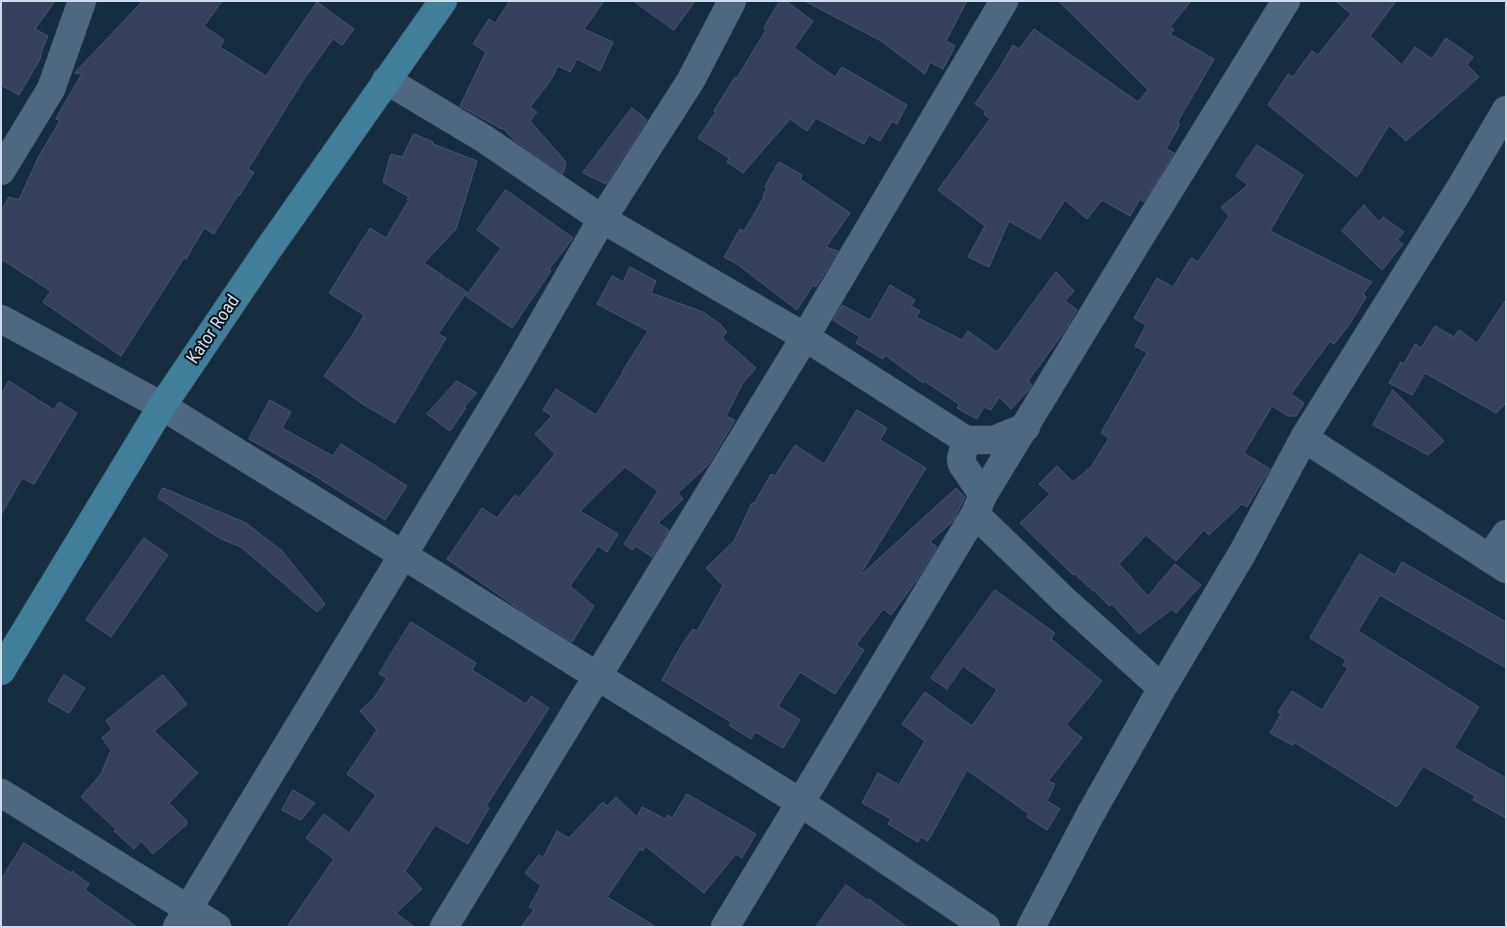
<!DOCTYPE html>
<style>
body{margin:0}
#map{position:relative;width:1507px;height:928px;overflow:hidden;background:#162d40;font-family:"Roboto Condensed",sans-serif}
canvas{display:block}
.frame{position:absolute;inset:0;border:2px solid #cfddea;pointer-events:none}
</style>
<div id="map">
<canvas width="1507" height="928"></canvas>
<div class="frame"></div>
</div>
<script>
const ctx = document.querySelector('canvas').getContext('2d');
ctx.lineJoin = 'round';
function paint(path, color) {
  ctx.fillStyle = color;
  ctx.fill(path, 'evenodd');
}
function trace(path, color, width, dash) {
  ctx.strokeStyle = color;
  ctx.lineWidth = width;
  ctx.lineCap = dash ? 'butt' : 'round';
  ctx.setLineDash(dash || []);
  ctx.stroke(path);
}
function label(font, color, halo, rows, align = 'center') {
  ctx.font = font + ' "Roboto Condensed",sans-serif';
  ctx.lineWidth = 4;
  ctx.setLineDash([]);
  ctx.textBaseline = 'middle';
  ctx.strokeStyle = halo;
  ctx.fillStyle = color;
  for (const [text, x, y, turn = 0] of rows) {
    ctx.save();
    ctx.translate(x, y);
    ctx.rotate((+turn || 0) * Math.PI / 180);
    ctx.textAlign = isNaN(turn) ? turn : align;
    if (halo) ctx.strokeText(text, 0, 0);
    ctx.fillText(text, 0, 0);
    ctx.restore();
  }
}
const building = new Path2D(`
 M 1,1 L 55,1 L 35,29 L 48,36 L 43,47 L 40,59 L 19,95 L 1,85 Z
 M 143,1 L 222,1 L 204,26 L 224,40 L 220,47 L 266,76 L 317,2 L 354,29 L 342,45 L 333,39 L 304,79 L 248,169 L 254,172 L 239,196 L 238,195 L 214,234 L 204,228 L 186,259 L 184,258 L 121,356 L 43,302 L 51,291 L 1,259 L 1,211 L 9,197 L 19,200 L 39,156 L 60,121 L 56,119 L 63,106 L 82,74 L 75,73 Z
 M 510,1 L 604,1 L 584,29 L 613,42 L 600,71 L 577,59 L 570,72 L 558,66 L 551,80 L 530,107 L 537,112 L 530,121 L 566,162 L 563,174 L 515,141 L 503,128 L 502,129 L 460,106 L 486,52 L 473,44 L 489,19 L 495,23 Z
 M 634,1 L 695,1 L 674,30 Z
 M 780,1 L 786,1 L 813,21 L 794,48 L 835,77 L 842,67 L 907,105 L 897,124 L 892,121 L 880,141 L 869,135 L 864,144 L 816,118 L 807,131 L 790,119 L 743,173 L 727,162 L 729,158 L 698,138 L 716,112 L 714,111 L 735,77 L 737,78 L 766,30 L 764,28 Z
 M 805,1 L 967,1 L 946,41 L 955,46 L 943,69 L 930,62 L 925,74 L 881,41 Z
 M 1059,1 L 1191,1 L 1170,27 L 1174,30 L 1170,34 L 1214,59 L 1177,123 L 1180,124 L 1166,149 L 1174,153 L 1144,202 L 1140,199 L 1130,216 L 1102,200 L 1087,219 L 1065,200 L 1040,239 L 1009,221 L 989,267 L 968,257 L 985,226 L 938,190 L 990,119 L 984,114 L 986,111 L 975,104 L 999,69 L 1013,45 L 1019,49 L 1034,29 L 1138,102 L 1148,90 Z
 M 1336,1 L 1396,1 L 1370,36 L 1402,65 L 1415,47 L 1432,59 L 1446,38 L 1473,57 L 1467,65 L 1479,77 L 1406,141 L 1389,125 L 1357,177 L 1268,105 L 1288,74 L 1293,77 L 1312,51 L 1318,55 L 1351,14 Z
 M 632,108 L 647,120 L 606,184 L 583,173 Z
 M 414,134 L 433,142 L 433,144 L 477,161 L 456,229 L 424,263 L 442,275 L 441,280 L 443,276 L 467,292 L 438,334 L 446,338 L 395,423 L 364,405 L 324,376 L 352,336 L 364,315 L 329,293 L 370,228 L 386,238 L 409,200 L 407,199 L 409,197 L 383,182 L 391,154 L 402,157 Z
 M 1257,145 L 1303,175 L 1270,231 L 1372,282 L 1363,294 L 1366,297 L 1349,325 L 1334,344 L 1330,341 L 1291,394 L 1304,403 L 1296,416 L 1288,416 L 1272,406 L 1244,453 L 1270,469 L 1247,507 L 1242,504 L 1209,535 L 1204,530 L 1176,561 L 1146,535 L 1119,564 L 1148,596 L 1175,564 L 1201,585 L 1176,613 L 1172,609 L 1139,634 L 1112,604 L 1109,606 L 1094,590 L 1093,591 L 1074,573 L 1073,575 L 1020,523 L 1050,494 L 1039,484 L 1057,466 L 1073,482 L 1091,467 L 1109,438 L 1101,433 L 1147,353 L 1135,346 L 1146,325 L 1134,318 L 1157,278 L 1173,287 L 1191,258 L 1198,262 L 1229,216 L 1221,207 L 1248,185 L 1236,176 Z
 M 779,162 L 802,175 L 800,179 L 850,213 L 826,247 L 838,251 L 816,287 L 813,285 L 797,310 L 737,264 L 724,257 L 740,229 L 744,231 L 764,197 L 763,196 L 767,188 L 765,187 Z
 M 506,190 L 573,238 L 549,269 L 551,271 L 512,328 L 466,296 L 501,248 L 477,230 Z
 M 1364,205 L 1379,222 L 1383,217 L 1404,232 L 1397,240 L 1403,244 L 1382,270 L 1342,231 Z
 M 630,267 L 656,281 L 651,293 L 703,312 L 721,325 L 727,332 L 722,338 L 756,368 L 742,384 L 726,416 L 735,420 L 708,465 L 678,493 L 683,499 L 658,523 L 669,530 L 652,557 L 636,546 L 632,550 L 624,544 L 658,491 L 625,467 L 580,511 L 618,534 L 607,552 L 598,546 L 570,586 L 594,606 L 572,642 L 519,609 L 447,559 L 482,508 L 497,518 L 515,495 L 519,498 L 555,454 L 535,434 L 552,416 L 543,410 L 556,389 L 596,415 L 623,372 L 622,372 L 648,331 L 597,304 L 612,276 L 623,282 Z
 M 1056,272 L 1074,291 L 1065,301 L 1077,310 L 1066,329 L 1028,381 L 1032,385 L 1028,391 L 1011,409 L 999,397 L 991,410 L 984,407 L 977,419 L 957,408 L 959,404 L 924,381 L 923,383 L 885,355 L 883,359 L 856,343 L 860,337 L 833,320 L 842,305 L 870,320 L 890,285 L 915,300 L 911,306 L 920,311 L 916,317 L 962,340 L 968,331 L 997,352 Z
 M 1506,300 L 1506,403 L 1496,413 L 1425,373 L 1412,395 L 1389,383 L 1401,362 L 1404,364 L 1415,344 L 1421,348 L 1435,326 L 1454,337 L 1459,330 L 1477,343 Z
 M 9,381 L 54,410 L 59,402 L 77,413 L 34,484 L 22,478 L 1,515 L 1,395 Z
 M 457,381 L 477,393 L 464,407 L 466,408 L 450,431 L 427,414 Z
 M 1393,390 L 1444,441 L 1428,455 L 1373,425 Z
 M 270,400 L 291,412 L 282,428 L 333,456 L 341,444 L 407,486 L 385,520 L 312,474 L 249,439 Z
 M 857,410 L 887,428 L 880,440 L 926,468 L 861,573 L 862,574 L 956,488 L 965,497 L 953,521 L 930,542 L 937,547 L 916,581 L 891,615 L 883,609 L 856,645 L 864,650 L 835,694 L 800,672 L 778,706 L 800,720 L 783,748 L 755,732 L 751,739 L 729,725 L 731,722 L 662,680 L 681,646 L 693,629 L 697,631 L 723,586 L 706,568 L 734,541 L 752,503 L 754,504 L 771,474 L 775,476 L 795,445 L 824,464 Z
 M 163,488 L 246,523 L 282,551 L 325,604 L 317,612 L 241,547 L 221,539 L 158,498 Z
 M 144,538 L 168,555 L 111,637 L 86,620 Z
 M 1360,554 L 1395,575 L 1402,562 L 1506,622 L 1506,668 L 1380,595 L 1358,631 L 1479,707 L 1454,748 L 1506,778 L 1506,818 L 1473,800 L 1475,796 L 1423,766 L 1397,807 L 1294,742 L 1292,745 L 1270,733 L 1281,714 L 1278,712 L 1292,691 L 1322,710 L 1348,668 L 1343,665 L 1346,660 L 1310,638 Z
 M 995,590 L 1055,633 L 1051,639 L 1102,681 L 1066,725 L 1082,738 L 1048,781 L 1055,784 L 1047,801 L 1060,809 L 1047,830 L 1027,817 L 1029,814 L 967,770 L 928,841 L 921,837 L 918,842 L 888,824 L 891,819 L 862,803 L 878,773 L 899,785 L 925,741 L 902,724 L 925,692 L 972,726 L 997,690 L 963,666 L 947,689 L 931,678 Z
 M 411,622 L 476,663 L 472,670 L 526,704 L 531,696 L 549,708 L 486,806 L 489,808 L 468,844 L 435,825 L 405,871 L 422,889 L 396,913 L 414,927 L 287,927 L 334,859 L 306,838 L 324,814 L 349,833 L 376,795 L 347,774 L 377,730 L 360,711 L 374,698 L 387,678 L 379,674 Z
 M 64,675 L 85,688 L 69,713 L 48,701 Z
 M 163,675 L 187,704 L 154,731 L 198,773 L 169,803 L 187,821 L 187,824 L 153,854 L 141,841 L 134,849 L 114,831 L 116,829 L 81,797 L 101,774 L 111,750 L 102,738 L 112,729 L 106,721 Z
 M 293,790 L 315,803 L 301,820 L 282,810 Z
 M 687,794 L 756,834 L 742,858 L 736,854 L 704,893 L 645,846 L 643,851 L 640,849 L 607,897 L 656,927 L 521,927 L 534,910 L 529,907 L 541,886 L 525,873 L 539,855 L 543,858 L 557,831 L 569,838 L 603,802 L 607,806 L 616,797 L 637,817 L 642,807 L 665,819 L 668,815 L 672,818 Z
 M 24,843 L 71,873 L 72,871 L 89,884 L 85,890 L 137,927 L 1,927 L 1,880 Z
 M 846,885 L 868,901 L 869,899 L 907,927 L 816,927 Z`);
paint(building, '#36405a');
trace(building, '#4a5570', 1);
const minor = new Path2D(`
 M 386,80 L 483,138 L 602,219 L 805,337 L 966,440 L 994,440 L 1026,427
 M 1,171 L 51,89 L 82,1
 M 1,319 L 162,406 L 403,555 L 801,803 L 986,927
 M 1304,438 L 1506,569
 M 966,440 L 961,459 L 962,464 L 983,495
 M 975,514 L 1063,599 L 1162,688
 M 1490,557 L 1506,534
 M 1,793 L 217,927
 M 177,927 L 514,372 L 602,219 L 691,80 L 732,1
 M 444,927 L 805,337 L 1004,1
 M 725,927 L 975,514 L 983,495 L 1134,247 L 1286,1
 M 1031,927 L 1090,815 L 1162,688 L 1243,552 L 1304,438 L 1459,190 L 1506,110`);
const major = new Path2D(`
 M 1,671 L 162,406 L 267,251 L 443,1`);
trace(minor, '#37485a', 29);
trace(major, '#37485a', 29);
trace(minor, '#50687f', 28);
trace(major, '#407e9a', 28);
label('18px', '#cfddea', '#0a141d', [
 ["Kator Road",214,330,-56]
]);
</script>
